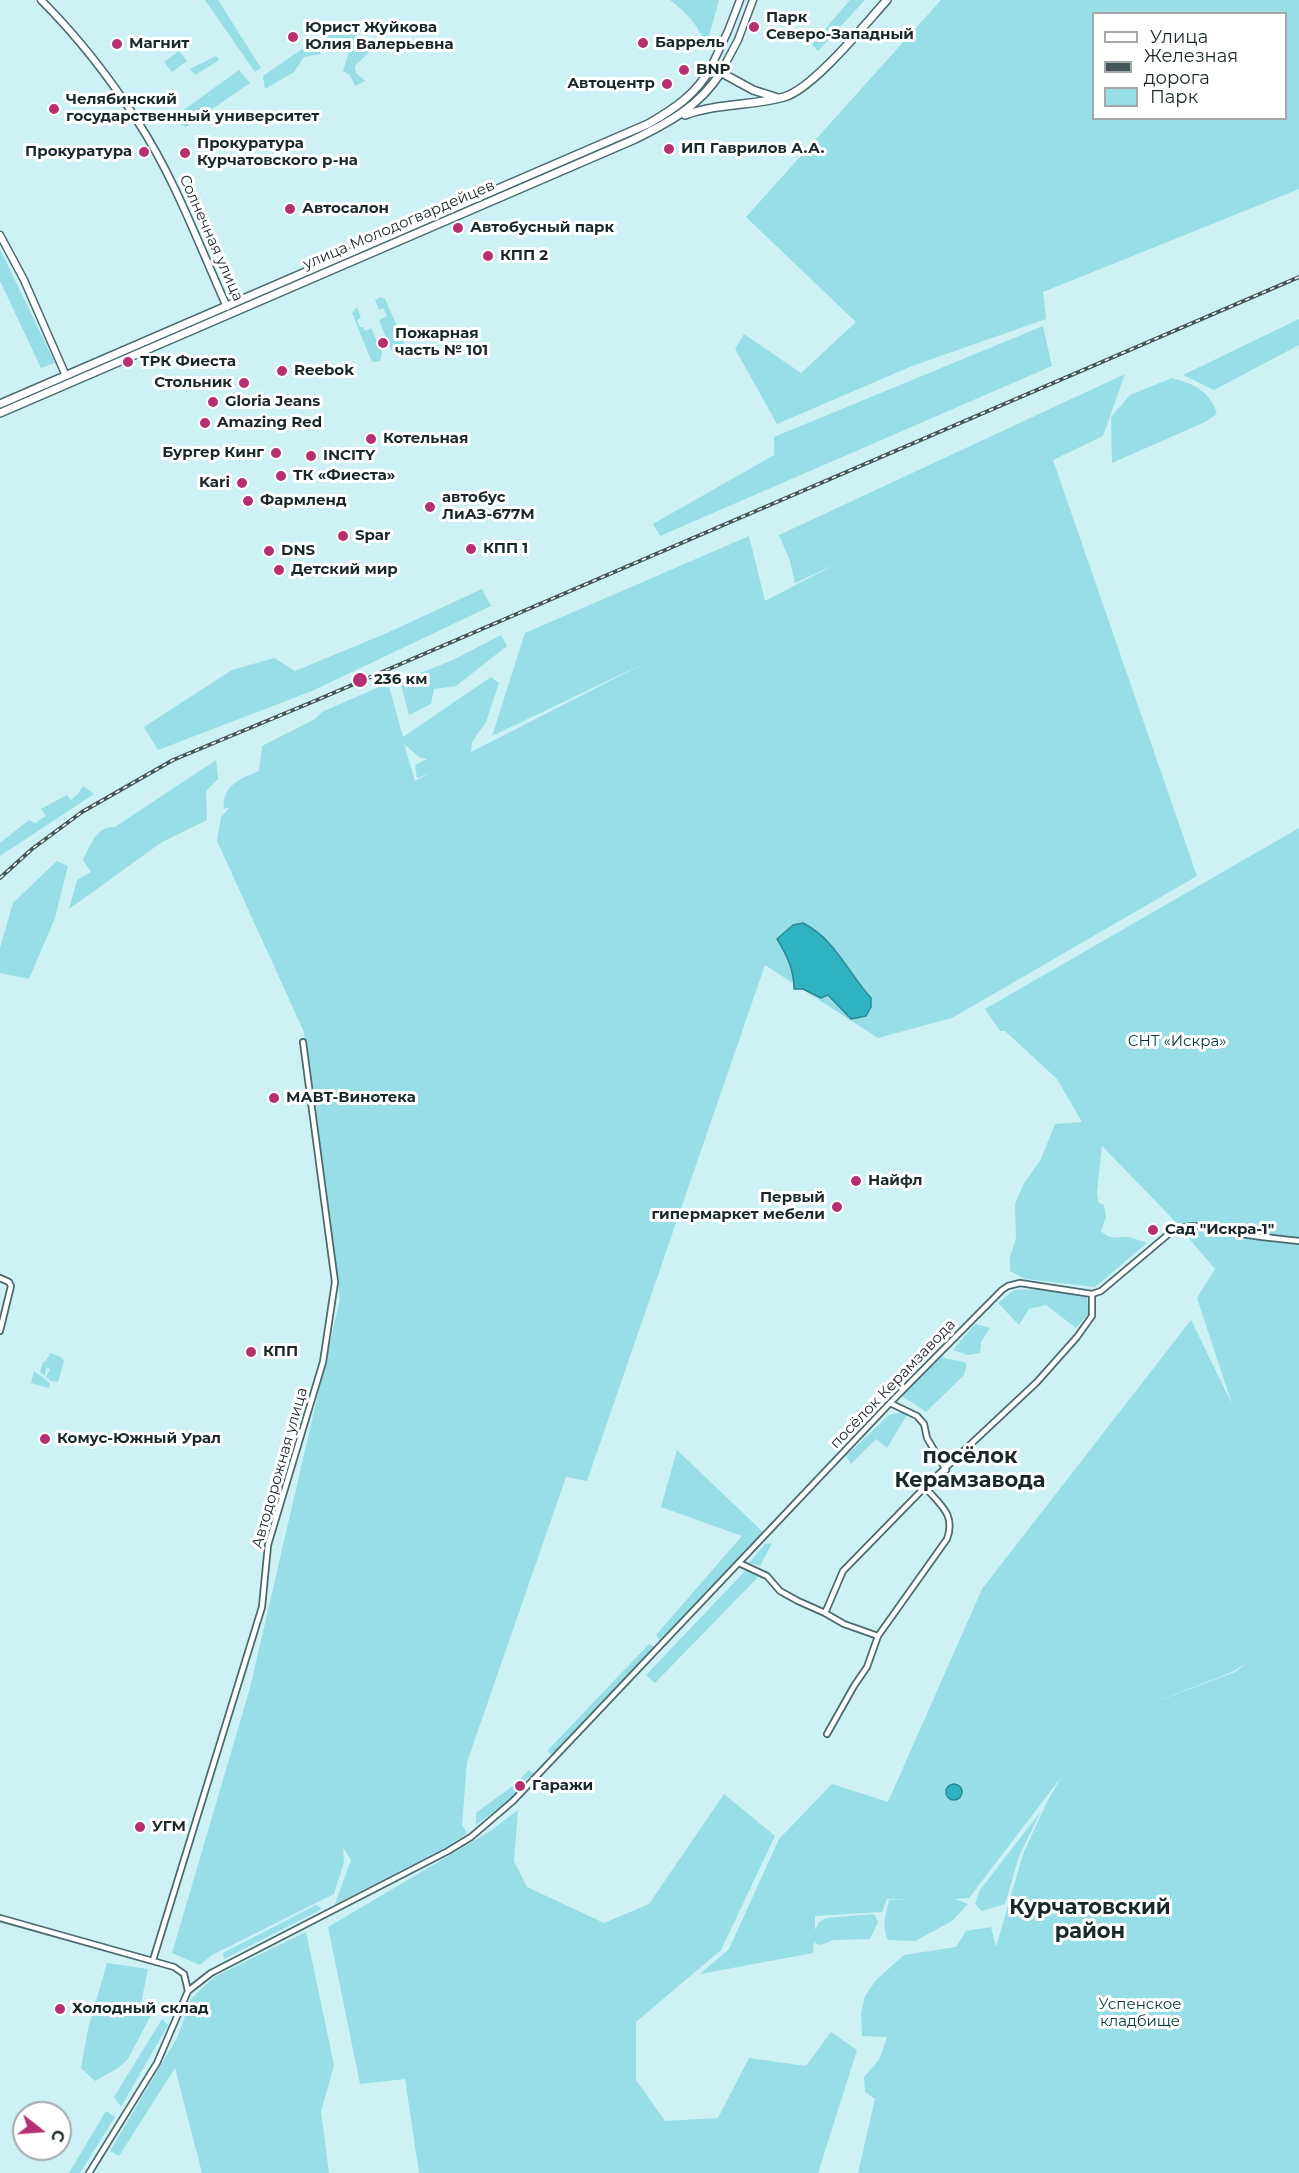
<!DOCTYPE html>
<meta charset="utf-8">
<style>
body{margin:0}
#map{position:relative;width:1299px;height:2173px;overflow:hidden;background:#cdf1f5;font-family:Montserrat,sans-serif}
canvas{display:block}
.legend{position:absolute;left:1092px;top:12px;width:195px;height:108px;box-sizing:border-box;background:#fff;border:2px solid #a3a9aa;margin:0;padding:8px 10px;list-style:none;font-size:18px;color:#1a282a}
.legend li{display:flex;align-items:center;gap:12px;height:30px}
.legend b{width:30px;border:2px solid #a3a9aa}
.north{position:absolute;left:12px;top:2101px;width:60px;height:60px;box-sizing:border-box;background:#fff;border:2px solid #a3a9aa;border-radius:50%;rotate:107deg;font-size:16px;font-weight:700;line-height:24px;text-align:center;color:#1a282a}
.north::after{content:'';display:block;margin:auto;width:21px;height:27px;background:#b62f71;clip-path:polygon(50% 0,100% 100%,50% 72%,0 100%)}
</style>
<div id="map">
<canvas width="1299" height="2173"></canvas>
<ul class="legend">
<li><b style="height:8px;background:#fff"></b>Улица</li>
<li><b style="height:8px;background:#445759"></b>Железная дорога</li>
<li><b style="height:16px;background:#97dee7"></b>Парк</li>
</ul>
<div class="north">С</div>
</div>
<script>
const ctx = document.querySelector('canvas').getContext('2d');
ctx.lineJoin = 'round';
function paint(path, color) {
  ctx.fillStyle = color;
  ctx.fill(path, 'evenodd');
}
function trace(path, color, width, dash) {
  ctx.strokeStyle = color;
  ctx.lineWidth = width;
  ctx.lineCap = dash ? 'butt' : 'round';
  ctx.setLineDash(dash || []);
  ctx.stroke(path);
}
function label(font, color, halo, rows, align = 'center') {
  ctx.font = font + ' Montserrat,sans-serif';
  ctx.lineWidth = 6;
  ctx.setLineDash([]);
  ctx.textBaseline = 'middle';
  ctx.strokeStyle = halo;
  ctx.fillStyle = color;
  for (const [text, x, y, turn = 0] of rows) {
    ctx.save();
    ctx.translate(x, y);
    ctx.rotate((+turn || 0) * Math.PI / 180);
    ctx.textAlign = isNaN(turn) ? turn : align;
    if (halo) ctx.strokeText(text, 0, 0);
    ctx.fillText(text, 0, 0);
    ctx.restore();
  }
}
paint(new Path2D(`
 M 205,0 L 218,0 L 261,68 L 255,72 Z
 M 670,0 L 719,0 L 706,46 C 697,23 689,15 670,0 Z
 M 850,0 L 865,0 L 818,51 L 812,44 Z
 M 941,0 L 1299,0 L 1299,189 L 1043,292 L 1046,319 L 912,366 L 777,424 L 735,349 L 744,334 L 801,373 L 856,322 L 746,217 ZM 1094,14 L 1286,14 L 1286,118 L 1094,118 Z
 M 338,24 L 357,36 L 354,42 L 363,42 L 370,51 L 355,66 L 356,73 L 365,81 L 355,86 L 350,75 L 343,71 L 349,52 L 338,49 L 329,41 L 322,43 L 320,54 L 304,57 L 294,72 L 265,89 L 263,76 Z
 M 179,51 L 187,61 L 172,72 L 164,62 Z
 M 216,56 L 219,60 L 195,75 L 190,69 Z
 M 239,70 L 250,83 L 186,127 L 171,119 Z
 M 0,249 L 55,363 L 41,368 L 0,281 Z
 M 381,297 L 385,299 L 404,342 L 403,347 L 398,351 L 391,349 L 379,320 L 387,316 L 383,308 L 379,310 L 375,300 Z
 M 357,307 L 361,318 L 357,320 L 360,327 L 363,327 L 365,331 L 371,328 L 382,353 L 380,361 L 374,362 L 371,360 L 352,313 Z
 M 1299,319 L 1299,345 L 1214,390 L 1183,375 Z
 M 1043,326 L 1052,366 L 660,536 L 653,524 L 774,455 L 774,437 Z
 M 1125,374 L 1103,436 L 1053,460 L 1197,876 L 952,1018 L 878,1038 L 765,965 L 587,1481 L 566,1477 L 467,1762 L 462,1825 L 467,1833 L 448,1846 L 335,1904 L 351,1860 L 343,1847 L 344,1862 L 334,1894 L 212,1955 L 200,1965 L 172,1953 L 250,1688 L 340,1299 L 304,1032 L 217,841 L 221,817 L 230,807 L 224,809 C 221,786 241,778 259,771 L 262,746 L 315,719 L 322,712 L 388,683 L 403,737 L 491,677 L 499,683 L 486,722 L 472,742 L 471,752 L 647,662 L 492,736 L 525,633 L 749,536 L 765,601 L 836,564 L 795,583 L 790,561 L 779,535 ZM 404,744 L 419,757 L 427,759 L 415,765 L 417,778 L 428,774 L 415,781 Z
 M 1172,378 C 1196,385 1209,390 1217,414 L 1205,422 L 1112,463 L 1111,417 L 1130,395 Z
 M 482,589 L 491,606 L 312,691 L 158,750 L 144,727 L 232,670 L 274,658 L 295,671 L 387,633 Z
 M 501,635 L 507,646 L 456,686 L 434,689 L 431,704 L 409,715 L 400,681 L 453,660 Z
 M 216,760 L 218,779 L 206,791 L 207,820 L 162,842 L 69,909 L 77,880 L 91,872 L 83,860 C 91,845 96,826 115,827 Z
 M 83,786 L 94,794 L 0,856 L 0,843 L 29,820 L 35,823 L 46,816 L 41,809 L 67,795 L 71,800 L 78,794 Z
 M 1299,828 L 1299,2173 L 858,2173 L 875,2099 L 865,2092 L 864,2077 L 879,2060 L 887,2037 L 862,2036 L 861,2014 L 865,1996 L 876,1980 L 904,1955 L 956,1947 L 966,1931 L 991,1927 L 996,1947 L 1023,1854 L 1048,1800 L 1062,1776 L 969,1898 L 955,1899 L 968,1904 L 952,1921 L 915,1941 L 888,1940 C 881,1927 886,1914 889,1900 L 911,1899 L 887,1899 L 882,1912 L 815,1916 L 815,1930 L 819,1922 L 826,1918 L 874,1914 L 878,1922 L 870,1939 L 833,1940 L 821,1945 L 815,1943 L 814,1940 L 813,1953 L 700,1974 L 729,1949 L 779,1839 L 832,1784 L 888,1802 L 982,1589 L 1191,1320 L 1232,1404 L 1197,1298 L 1215,1269 L 1170,1216 L 1102,1146 L 1097,1192 L 1098,1202 L 1104,1205 L 1106,1217 L 1101,1231 C 1110,1240 1116,1237 1128,1237 C 1134,1238 1141,1241 1147,1243 L 1095,1287 L 1026,1279 L 1010,1271 L 1010,1257 L 1016,1238 L 1015,1204 L 1023,1185 L 1041,1159 L 1055,1124 L 1082,1122 L 1057,1079 L 1005,1031 L 1000,1031 L 985,1009 ZM 1248,1662 L 1235,1672 L 1137,1709 L 1232,1672 Z
 M 57,861 L 68,866 L 55,918 L 29,979 L 0,973 L 0,948 L 13,903 Z
 M 1038,1289 L 1087,1297 L 1089,1313 L 1076,1328 L 1046,1305 L 1029,1309 L 1019,1325 L 998,1303 L 1014,1290 Z
 M 975,1324 L 990,1328 L 981,1342 L 980,1353 L 968,1355 L 953,1350 Z
 M 50,1353 L 61,1357 L 64,1361 L 58,1382 L 51,1381 L 46,1377 L 50,1369 L 46,1368 L 45,1376 L 40,1372 L 43,1362 L 46,1361 Z
 M 941,1357 L 967,1363 L 964,1375 L 926,1412 L 902,1396 Z
 M 34,1371 L 50,1383 L 49,1388 L 31,1383 Z
 M 902,1412 L 907,1415 L 887,1448 L 876,1439 L 851,1464 L 846,1456 L 889,1415 Z
 M 677,1450 L 764,1533 L 660,1641 L 656,1635 L 742,1536 L 661,1507 Z
 M 772,1543 L 760,1566 L 749,1563 L 765,1544 Z
 M 746,1570 L 759,1576 L 655,1683 L 646,1675 Z
 M 649,1644 L 655,1647 L 553,1755 L 547,1751 Z
 M 529,1770 L 534,1774 L 524,1781 L 512,1798 L 476,1825 L 476,1813 L 514,1785 Z
 M 724,1794 L 775,1836 L 721,1950 L 636,2022 L 636,2080 L 665,2121 L 718,2118 L 749,2058 L 806,2066 L 831,2032 L 857,2050 L 818,2173 L 419,2173 L 405,2079 L 360,2084 L 328,1927 L 489,1832 L 518,1810 L 514,1861 L 527,1887 L 604,1923 L 649,1904 Z
 M 1041,1811 L 1019,1856 L 1005,1904 L 982,1911 L 975,1904 L 980,1890 Z
 M 316,1905 L 322,1909 L 224,1959 L 223,1953 Z
 M 306,1932 L 334,2065 L 321,2112 L 329,2173 L 202,2173 L 175,2068 L 119,2156 L 110,2151 L 177,2038 L 191,1999 L 214,1977 Z
 M 107,1963 L 148,1969 L 140,2008 L 152,2013 L 128,2059 L 118,2068 L 95,2081 L 81,2068 L 88,2029 Z
 M 162,2019 L 168,2025 L 121,2107 L 114,2097 Z
 M 106,2111 L 115,2117 L 80,2173 L 69,2173 Z`), '#97dee7');
const water = new Path2D(`
 M 803,923 C 835,939 848,973 871,998 L 871,1007 L 866,1016 L 851,1019 L 828,995 L 821,998 L 803,989 L 794,989 C 794,970 787,955 777,939 L 793,925 Z
 M946 1792a8 8 0 1 1 16 0a8 8 0 1 1-16 0Z`);
paint(water, '#2fb3c1');
trace(water, '#298994', 1.5);
const minor = new Path2D(`
 M 0,1278 L 9,1282 L 11,1286 L 0,1331
 M 890,1403 L 917,1416 L 924,1424 L 927,1438 L 946,1470
 M 739,1563 L 767,1576 L 780,1591 L 798,1601 L 825,1613 L 844,1624 L 878,1636
 M 825,1613 L 843,1571 L 925,1487 L 1037,1382 L 1077,1337 L 1092,1316 L 1092,1294
 M 827,1734 L 854,1686 L 867,1667 L 878,1636 L 947,1539 C 956,1514 940,1505 925,1487
 M 0,1918 L 174,1967 L 184,1974 L 188,1991
 M 153,1960 L 262,1607 L 268,1545 L 323,1362 L 335,1282 L 303,1042
 M 89,2173 L 157,2063 L 188,1991 L 211,1973 L 448,1851 L 471,1837 L 513,1801 L 890,1403 L 1002,1290 L 1008,1286 L 1020,1283 L 1092,1294 L 1101,1291 L 1171,1232 C 1191,1221 1212,1228 1232,1232 C 1253,1237 1277,1238 1299,1241`);
const tertiary = new Path2D(`
 M 41,0 C 78,37 110,78 138,122 C 175,179 199,245 227,307
 M 711,67 L 728,31 L 740,0
 M 721,72 L 738,40 L 753,0
 M 0,235 L 24,280 L 66,376`);
const secondary = new Path2D(`
 M 685,115 C 718,103 751,106 784,97 C 813,89 865,24 887,0
 M 0,404 L 648,124 C 674,109 697,94 711,67 L 753,90 L 778,98
 M 0,413 L 633,140 C 668,123 700,106 721,72`);
trace(minor, '#4a6a6e', 8);
trace(tertiary, '#4a6a6e', 9);
trace(secondary, '#4a6a6e', 10);
trace(minor, '#fff', 4.5);
trace(tertiary, '#fff', 6);
trace(secondary, '#fff', 7);
const rail = new Path2D(`
 M 0,878 L 32,849 L 82,812 L 173,760 L 317,700 L 1299,277`);
trace(rail, '#445759', 4);
trace(rail, '#fff', 1.5, [4.5]);
for (const [x, y, r, color] of [
 [754,27,6,"#b62f71"],
 [293,37,6,"#b62f71"],
 [643,43,6,"#b62f71"],
 [117,44,6,"#b62f71"],
 [684,70,6,"#b62f71"],
 [667,84,6,"#b62f71"],
 [54,109,6,"#b62f71"],
 [669,149,6,"#b62f71"],
 [144,152,6,"#b62f71"],
 [185,153,6,"#b62f71"],
 [290,209,6,"#b62f71"],
 [458,228,6,"#b62f71"],
 [488,256,6,"#b62f71"],
 [383,343,6,"#b62f71"],
 [128,362,6,"#b62f71"],
 [282,371,6,"#b62f71"],
 [244,383,6,"#b62f71"],
 [213,402,6,"#b62f71"],
 [205,423,6,"#b62f71"],
 [371,439,6,"#b62f71"],
 [276,453,6,"#b62f71"],
 [311,456,6,"#b62f71"],
 [281,476,6,"#b62f71"],
 [242,483,6,"#b62f71"],
 [248,501,6,"#b62f71"],
 [430,507,6,"#b62f71"],
 [343,536,6,"#b62f71"],
 [471,549,6,"#b62f71"],
 [269,551,6,"#b62f71"],
 [279,570,6,"#b62f71"],
 [360,680,8,"#b62f71"],
 [274,1098,6,"#b62f71"],
 [856,1181,6,"#b62f71"],
 [837,1207,6,"#b62f71"],
 [1153,1230,6,"#b62f71"],
 [251,1352,6,"#b62f71"],
 [45,1439,6,"#b62f71"],
 [520,1786,6,"#b62f71"],
 [140,1827,6,"#b62f71"],
 [60,2009,6,"#b62f71"]
]) {
  const dot = new Path2D();
  dot.arc(x, y, r, 0, 2 * Math.PI);
  ctx.fillStyle = color;
  ctx.fill(dot);
  trace(dot, '#fff', 2);
}
label('bold 15px', '#1a282a', '#fff', [
 ["Парк",766,18],
 ["Северо-Западный",766,35],
 ["Юрист Жуйкова",305,28],
 ["Юлия Валерьевна",305,45],
 ["Баррель",655,43],
 ["Магнит",129,44],
 ["BNP",696,70],
 ["Автоцентр",655,84,"right"],
 ["Челябинский",66,100],
 ["государственный университет",66,117],
 ["Прокуратура",197,144],
 ["Курчатовского р-на",197,161],
 ["ИП Гаврилов А.А.",681,149],
 ["Прокуратура",132,152,"right"],
 ["Автосалон",302,209],
 ["Автобусный парк",470,228],
 ["КПП 2",500,256],
 ["Пожарная",395,334],
 ["часть № 101",395,351],
 ["ТРК Фиеста",140,362],
 ["Reebok",294,371],
 ["Стольник",232,383,"right"],
 ["Gloria Jeans",225,402],
 ["Amazing Red",217,423],
 ["Котельная",383,439],
 ["Бургер Кинг",264,453,"right"],
 ["INCITY",323,456],
 ["ТК «Фиеста»",293,476],
 ["Kari",230,483,"right"],
 ["автобус",442,498],
 ["ЛиАЗ-677М",442,515],
 ["Фармленд",260,501],
 ["Spar",355,536],
 ["КПП 1",483,549],
 ["DNS",281,551],
 ["Детский мир",291,570],
 ["236 км",374,680],
 ["МАВТ-Винотека",286,1098],
 ["Найфл",868,1181],
 ["Первый",825,1198,"right"],
 ["гипермаркет мебели",825,1215,"right"],
 ["Сад \"Искра-1\"",1165,1230],
 ["КПП",263,1352],
 ["Комус-Южный Урал",57,1439],
 ["Гаражи",532,1786],
 ["УГМ",152,1827],
 ["Холодный склад",72,2009]
], 'left');
label('15px', '#1a282a', '#fff', [
 ["улица Молодогвардейцев",399,225,-23],
 ["Солнечная улица",211,238,66],
 ["посёлок Керамзавода",893,1384,-46],
 ["Автодорожная улица",280,1468,-74]
]);
label('15px', '#003a40', '#fff', [
 ["СНТ «Искра»",1177,1042],
 ["Успенское",1140,2005],
 ["кладбище",1140,2022]
]);
label('bold 21px', '#1a282a', '#fff', [
 ["посёлок",970,1457],
 ["Керамзавода",970,1481],
 ["Курчатовский",1090,1908],
 ["район",1090,1932]
]);
</script>
